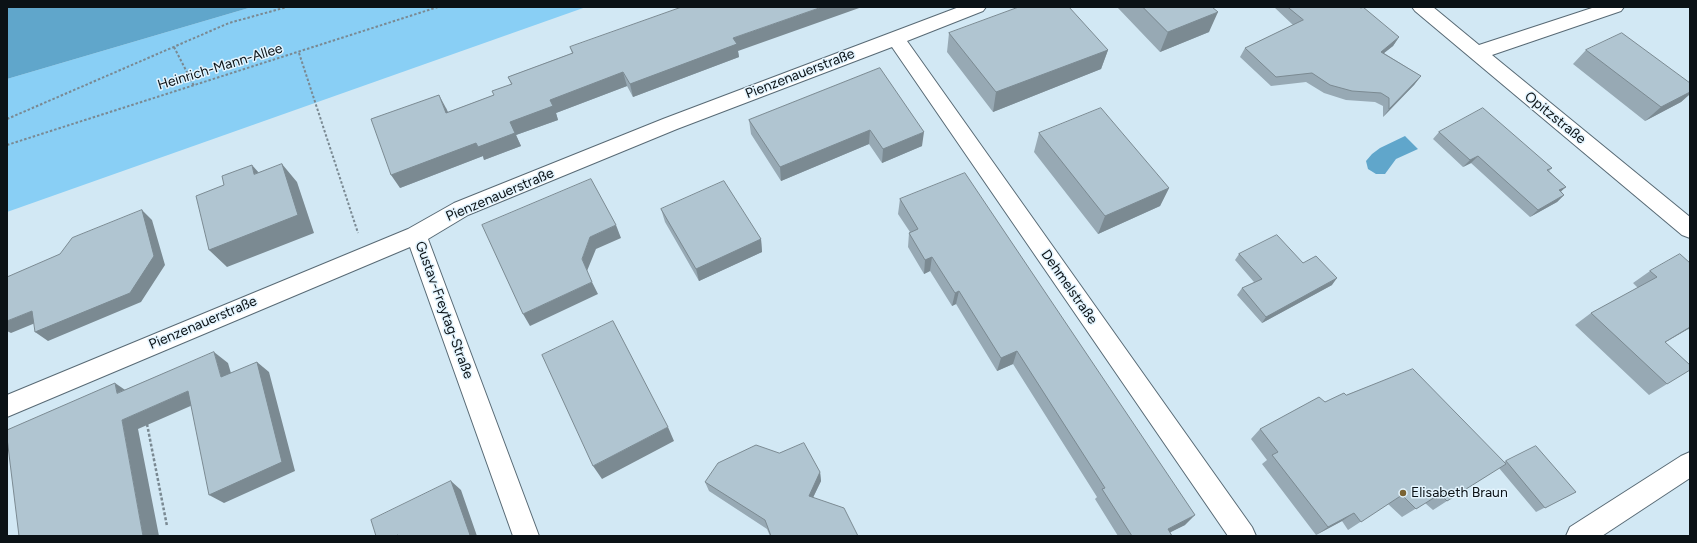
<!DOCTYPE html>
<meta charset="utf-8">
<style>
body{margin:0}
#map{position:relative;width:1697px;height:543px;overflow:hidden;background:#d2e8f4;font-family:Figtree,sans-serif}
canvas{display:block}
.frame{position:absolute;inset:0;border:8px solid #0b1216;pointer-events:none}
</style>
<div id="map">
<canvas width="1697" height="543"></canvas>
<div class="frame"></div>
</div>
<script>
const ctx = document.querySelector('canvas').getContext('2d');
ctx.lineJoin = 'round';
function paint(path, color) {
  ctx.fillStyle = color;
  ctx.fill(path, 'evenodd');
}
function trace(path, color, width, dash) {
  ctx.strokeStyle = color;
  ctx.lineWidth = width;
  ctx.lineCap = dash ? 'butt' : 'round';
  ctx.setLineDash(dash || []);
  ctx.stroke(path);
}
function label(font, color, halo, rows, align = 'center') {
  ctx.font = font + ' Figtree,sans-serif';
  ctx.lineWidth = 3;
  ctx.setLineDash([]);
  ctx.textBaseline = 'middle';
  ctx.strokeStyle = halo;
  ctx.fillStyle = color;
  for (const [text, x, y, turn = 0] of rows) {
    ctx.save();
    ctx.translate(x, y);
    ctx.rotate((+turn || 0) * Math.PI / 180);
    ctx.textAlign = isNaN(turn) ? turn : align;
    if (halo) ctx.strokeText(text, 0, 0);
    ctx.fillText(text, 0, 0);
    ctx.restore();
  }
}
paint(new Path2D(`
 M 252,7 L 586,7 L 7,212 L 7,79 Z`), '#89cff5');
paint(new Path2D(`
 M 7,7 L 252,7 L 7,79 Z
 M 1405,136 L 1418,149 L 1396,159 L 1385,174 L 1376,174 L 1368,169 L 1366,161 L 1372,154 L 1380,148 Z`), '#60a6cb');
const minor = new Path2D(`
 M 959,7 L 986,7 L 983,11 L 907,41 L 1252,527 L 1256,536 L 1228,536 L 892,47 L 677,129 L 468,215 L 428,239 L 539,536 L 513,536 L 410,247 L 7,417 L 7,395 L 408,229 L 454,203 L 663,119 Z
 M 1412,7 L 1433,7 L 1479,45 L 1595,7 L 1624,7 L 1621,11 L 1492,55 L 1690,217 L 1690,238 L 1682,235 L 1415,11 Z
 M 1690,452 L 1690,478 L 1602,536 L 1566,536 L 1570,527 L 1681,456 Z`);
trace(minor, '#586a75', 2);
trace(new Path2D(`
 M 174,47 L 194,86
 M 299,53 L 358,233
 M 7,119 L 229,23 L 287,7
 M 7,145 L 438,7`), '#7a8992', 2, [2.5, 2]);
trace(new Path2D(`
 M 147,424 L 167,526`), '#7a8992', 2.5, [3, 2]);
paint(minor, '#fff');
paint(new Path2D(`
 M 1117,7 L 1212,7 L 1209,32 L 1160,52 Z
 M 1274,7 L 1359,7 L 1399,37 L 1393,46 L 1384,53 L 1421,76 L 1414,85 L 1383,117 L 1383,106 L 1375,102 L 1346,100 L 1324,93 L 1306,82 L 1271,86 L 1240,57 L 1245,48 L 1293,25 Z
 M 949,33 L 1108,50 L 1101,69 L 993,112 L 947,52 Z
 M 570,47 L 738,51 L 739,57 L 633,97 L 627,86 L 556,113 L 558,120 L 516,135 L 521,146 L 484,160 L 483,156 L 400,188 L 446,108 L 448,112 L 494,95 L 511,84 L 508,77 L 572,53 Z
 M 1586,50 L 1690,83 L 1690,94 L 1681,102 L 1645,121 L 1573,64 Z
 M 880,68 L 922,146 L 882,163 L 869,144 L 781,181 L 751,134 L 749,120 Z
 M 1439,132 L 1552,168 L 1549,171 L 1566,187 L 1561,191 L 1564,195 L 1557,202 L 1530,217 L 1471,163 L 1463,167 L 1433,139 Z
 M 1039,133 L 1169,188 L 1160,206 L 1098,234 L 1034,152 Z
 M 900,199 L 1185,525 L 1170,532 L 1172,536 L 1118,536 L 1095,499 L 1097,497 L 1013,364 L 997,371 L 956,304 L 952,306 L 930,271 L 924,274 L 908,247 L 909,233 L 910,232 L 898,214 Z
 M 661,209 L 761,239 L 762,252 L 699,281 L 665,222 Z
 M 1239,254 L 1303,263 L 1332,285 L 1262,323 L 1237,295 L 1242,288 L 1254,282 L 1235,260 Z
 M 1690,263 L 1690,330 L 1688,329 L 1665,342 L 1667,384 L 1649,395 L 1575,325 L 1591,313 L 1638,288 L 1633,283 L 1650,271 Z
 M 1346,395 L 1504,462 L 1506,461 L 1576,492 L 1536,512 L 1499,468 L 1447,501 L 1433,510 L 1425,503 L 1402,517 L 1388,504 L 1348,530 L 1342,521 L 1316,535 L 1262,464 L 1267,460 L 1251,439 L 1260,429 L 1325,402 Z
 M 820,472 L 821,481 L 813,497 L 858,536 L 770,536 L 767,529 L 709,491 L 705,482 Z`), '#97a9b4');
paint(new Path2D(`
 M 822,7 L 862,7 L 738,51 L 739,57 L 633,97 L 630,84 L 733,38 Z
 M 1218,12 L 1209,32 L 1160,52 L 1168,32 Z
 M 1399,37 L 1393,46 L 1375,60 L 1381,52 Z
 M 1108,50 L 1101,69 L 993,112 L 996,92 Z
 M 623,72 L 627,86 L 556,113 L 558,120 L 516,135 L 521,146 L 484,160 L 483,156 L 400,188 L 391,175 L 510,122 L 550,100 Z
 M 1421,76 L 1414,85 L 1383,117 L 1389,109 Z
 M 1690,92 L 1690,94 L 1681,102 L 1645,121 L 1661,107 Z
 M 439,95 L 446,108 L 454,126 L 446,113 Z
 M 870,130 L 869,144 L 781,181 L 780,167 Z
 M 924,132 L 922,146 L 882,163 L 883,149 Z
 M 1478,156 L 1471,163 L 1463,167 L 1470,160 Z
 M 282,164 L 297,182 L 314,233 L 227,267 L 209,250 Z
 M 252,165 L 268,183 L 254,174 Z
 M 1566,187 L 1558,194 L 1559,190 Z
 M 1169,188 L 1160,206 L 1098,234 L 1105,216 Z
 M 1564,195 L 1557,202 L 1530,217 L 1538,210 Z
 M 142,210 L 152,220 L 165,265 L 141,302 L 48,341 L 35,332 Z
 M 616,225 L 621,238 L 596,249 L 587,271 L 582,259 L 590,237 Z
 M 761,239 L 762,252 L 699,281 L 696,269 Z
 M 932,257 L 930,271 L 924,274 L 925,260 Z
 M 1337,278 L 1332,285 L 1262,323 L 1266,317 Z
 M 592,282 L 598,294 L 530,326 L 523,314 Z
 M 959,291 L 956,304 L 952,306 L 955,293 Z
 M 32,311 L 45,319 L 11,333 L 7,331 L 7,321 Z
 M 1690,327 L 1690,328 L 1647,353 L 1665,342 Z
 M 1017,351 L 1013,364 L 997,371 L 1001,358 Z
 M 214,352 L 228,363 L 235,387 L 221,377 Z
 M 257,362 L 269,372 L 295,471 L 224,503 L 209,495 Z
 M 115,383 L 131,394 L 117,393 Z
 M 188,391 L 202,401 L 138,429 L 159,536 L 143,536 L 122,420 Z
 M 668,427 L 674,441 L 602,479 L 593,466 Z
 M 820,472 L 821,481 L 810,504 L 809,496 Z
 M 451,481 L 461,490 L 477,536 L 467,536 Z
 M 1354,513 L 1342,521 L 1316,535 L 1328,527 Z
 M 1195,515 L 1185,525 L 1163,536 L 1168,529 Z`), '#7b8a92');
const building = new Path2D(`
 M 682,7 L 822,7 L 733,38 L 737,44 L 630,84 L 623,72 L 550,100 L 553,106 L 510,122 L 515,133 L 478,147 L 476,143 L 391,175 L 371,119 L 439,95 L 446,113 L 494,95 L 492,91 L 512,84 L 508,77 L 573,53 L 570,47 Z
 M 1019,7 L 1069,7 L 1108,50 L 996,92 L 949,33 Z
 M 1143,7 L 1212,7 L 1218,12 L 1168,32 Z
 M 1288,7 L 1359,7 L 1361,8 L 1363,7 L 1399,37 L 1381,52 L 1421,76 L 1389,109 L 1389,98 L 1381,93 L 1352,91 L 1330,85 L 1312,73 L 1276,77 L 1245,48 L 1303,20 Z
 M 1622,33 L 1690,83 L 1690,92 L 1661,107 L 1586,50 Z
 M 880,68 L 924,132 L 883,149 L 870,130 L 780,167 L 749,120 Z
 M 1101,108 L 1169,188 L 1105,216 L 1039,133 Z
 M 1483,108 L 1552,168 L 1547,170 L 1566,187 L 1559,190 L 1564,195 L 1538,210 L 1478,156 L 1470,160 L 1439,132 Z
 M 282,164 L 298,215 L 209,250 L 196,196 L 224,185 L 222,176 L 252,165 L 254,174 Z
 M 965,173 L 1195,515 L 1168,529 L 1172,536 L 1132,536 L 1102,489 L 1105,488 L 1017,351 L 1001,358 L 959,291 L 955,293 L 932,257 L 925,260 L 909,233 L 918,229 L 900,199 Z
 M 591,179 L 616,225 L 590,237 L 582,259 L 592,282 L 523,314 L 482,225 Z
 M 724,181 L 761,239 L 696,269 L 661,209 Z
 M 142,210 L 154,256 L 130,293 L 35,332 L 32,311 L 7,321 L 7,277 L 60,254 L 72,238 Z
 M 1277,235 L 1303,263 L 1316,256 L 1337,278 L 1266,317 L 1242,288 L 1262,279 L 1239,254 Z
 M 1680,254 L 1690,263 L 1690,327 L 1665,342 L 1690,365 L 1690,370 L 1667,384 L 1591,313 L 1657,277 L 1650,271 Z
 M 613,321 L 668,427 L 593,466 L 542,355 Z
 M 214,352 L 221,377 L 257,362 L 282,462 L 209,495 L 188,391 L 122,420 L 143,536 L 19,536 L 7,438 L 7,430 L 115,383 L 117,393 Z
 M 1413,369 L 1506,464 L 1447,501 L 1440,494 L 1416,509 L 1402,495 L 1361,522 L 1354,513 L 1328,527 L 1272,455 L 1278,452 L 1260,429 L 1319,397 L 1325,402 L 1344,393 L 1346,395 Z
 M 804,443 L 820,472 L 809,496 L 844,508 L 858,536 L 771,536 L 765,520 L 705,482 L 718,463 L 756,445 L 779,453 Z
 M 1536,446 L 1576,492 L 1545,508 L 1506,461 Z
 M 451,481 L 470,535 L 467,536 L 399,536 L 398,535 L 395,536 L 376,536 L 371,520 Z`);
paint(building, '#b0c5d1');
trace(building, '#7b8a92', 1);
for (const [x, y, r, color] of [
 [1403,493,4,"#7b6333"]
]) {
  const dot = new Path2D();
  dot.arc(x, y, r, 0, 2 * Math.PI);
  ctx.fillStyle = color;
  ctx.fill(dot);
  trace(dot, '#e3f4fe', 1.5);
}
label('14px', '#0b1216', '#e3f4fe', [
 ["Heinrich-Mann-Allee",220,67,-17],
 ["Pienzenauerstraße",800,74,-21],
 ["Opitzstraße",1555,118,39],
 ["Pienzenauerstraße",500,195,-23],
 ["Dehmelstraße",1069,287,55],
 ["Gustav-Freytag-Straße",444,310,70],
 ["Pienzenauerstraße",203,323,-23]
]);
label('14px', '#0b1216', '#e3f4fe', [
 ["Elisabeth Braun",1411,493]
], 'left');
</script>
